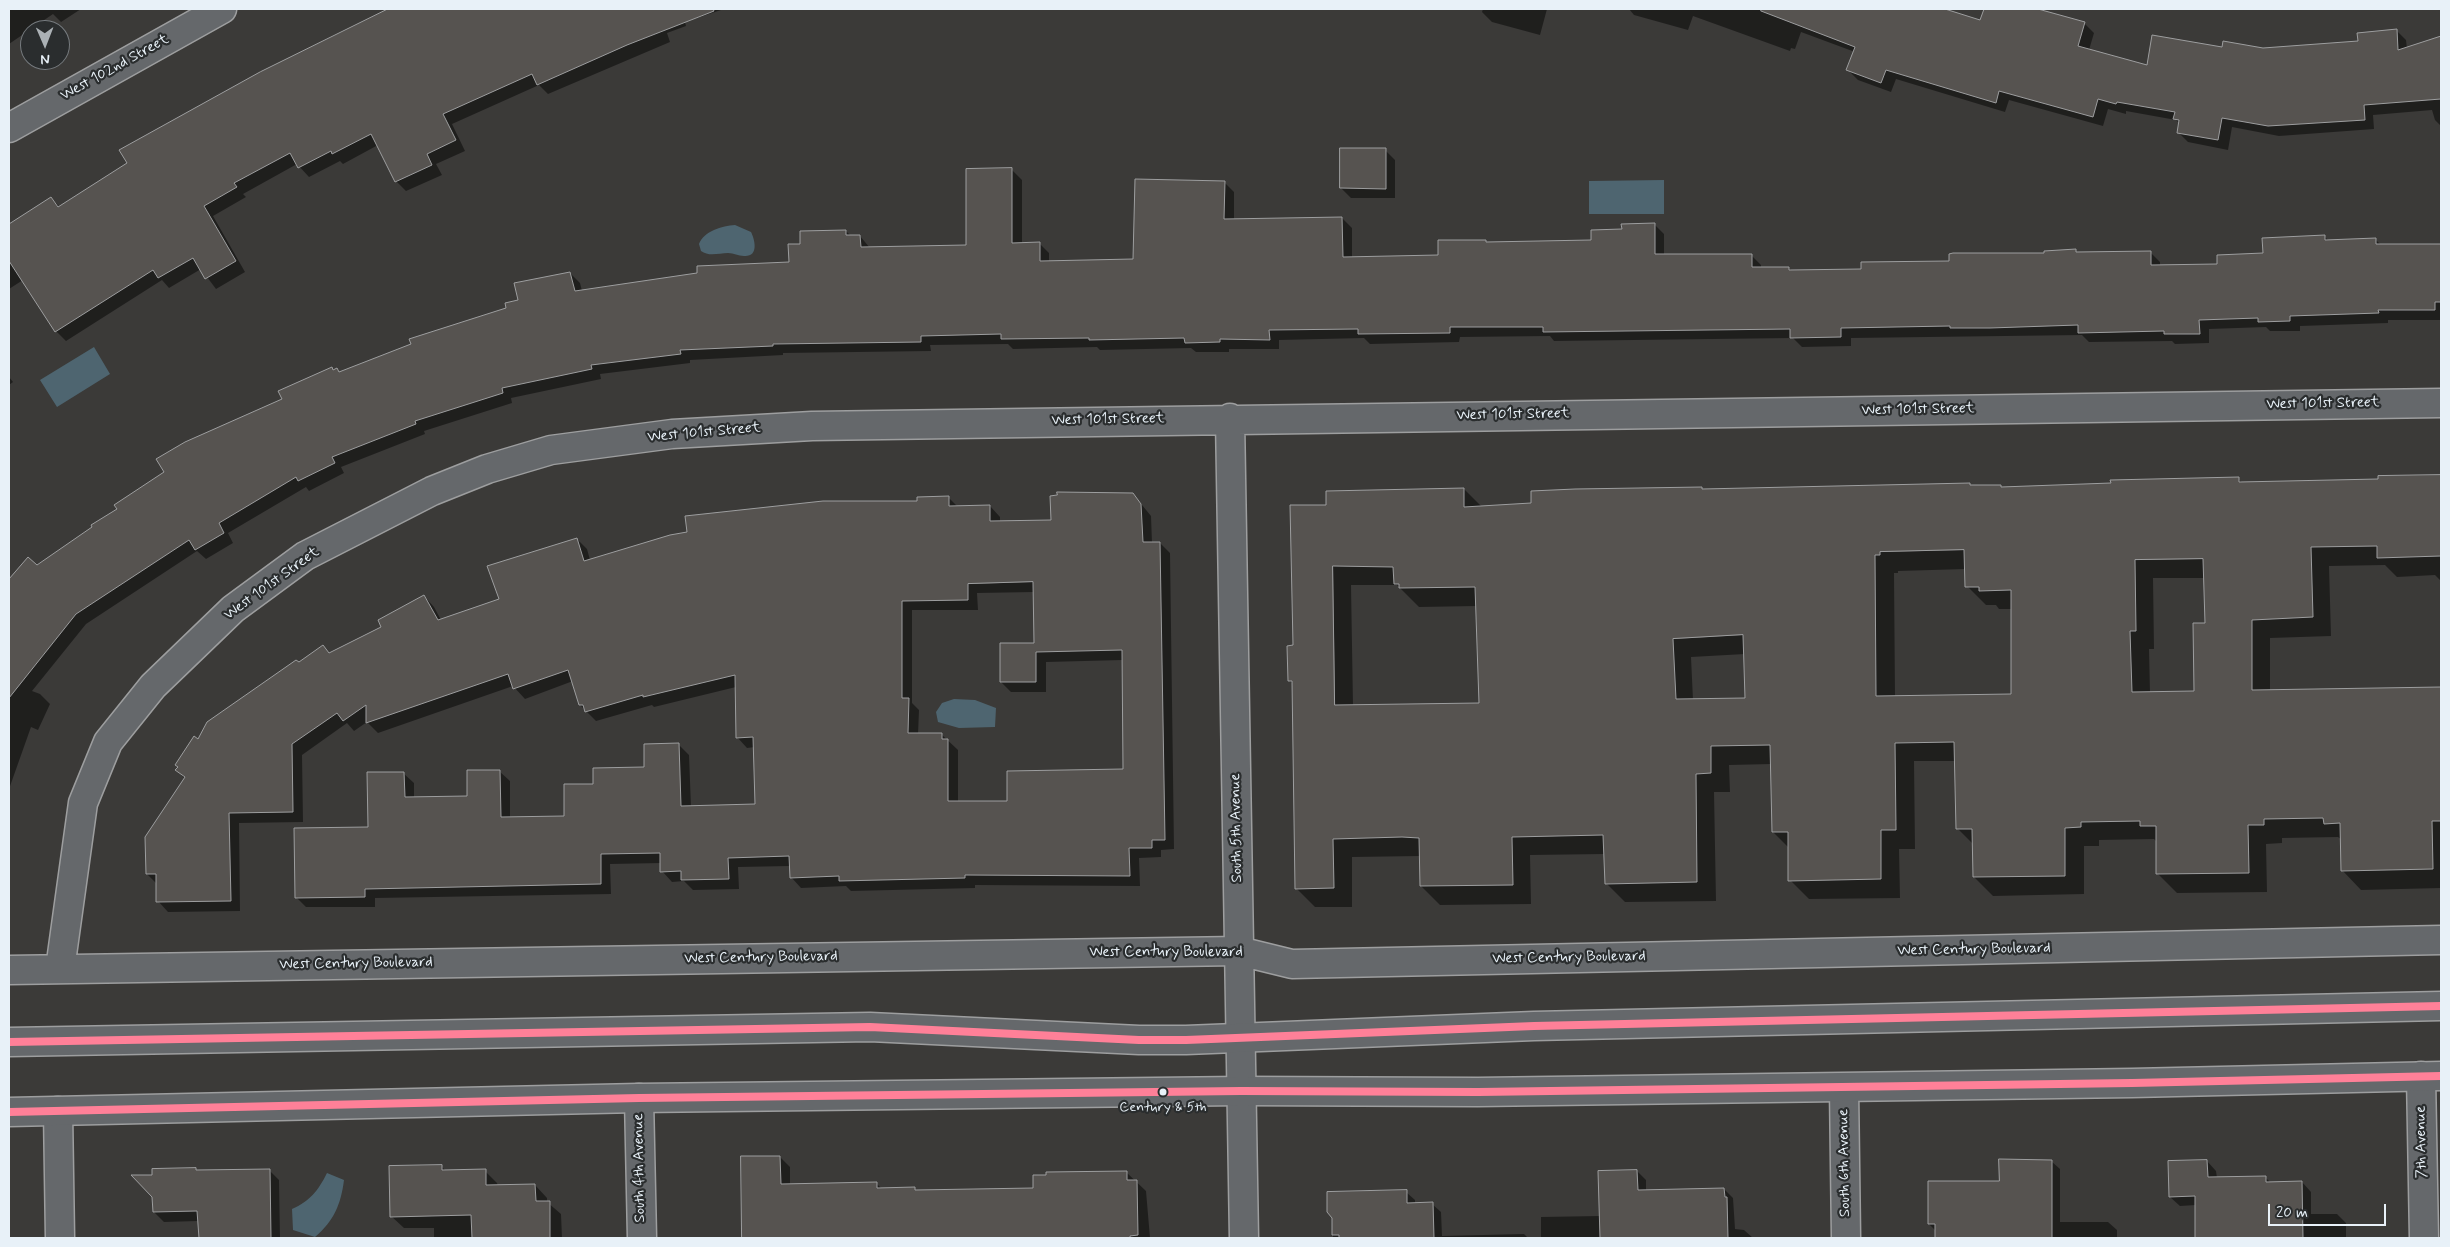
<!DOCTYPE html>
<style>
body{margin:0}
#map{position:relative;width:2450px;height:1247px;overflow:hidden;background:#3b3a38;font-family:Mynerve,sans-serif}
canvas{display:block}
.frame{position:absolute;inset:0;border:10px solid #e8f1f8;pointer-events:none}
.north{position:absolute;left:20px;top:20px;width:50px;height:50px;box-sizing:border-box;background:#2a2d2e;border:1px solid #767b7f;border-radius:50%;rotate:179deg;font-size:14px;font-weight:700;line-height:20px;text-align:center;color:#e8f1f8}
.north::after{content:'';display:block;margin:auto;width:18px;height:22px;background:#abb1b5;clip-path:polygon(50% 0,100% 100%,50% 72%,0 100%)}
.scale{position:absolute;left:2268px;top:1204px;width:118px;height:22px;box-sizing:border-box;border:2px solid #e8f1f8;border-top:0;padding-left:6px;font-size:15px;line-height:18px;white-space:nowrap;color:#e8f1f8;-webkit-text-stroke:4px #2a2d2e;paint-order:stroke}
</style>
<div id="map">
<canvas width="2450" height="1247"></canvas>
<div class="frame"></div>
<div class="north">N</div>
<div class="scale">20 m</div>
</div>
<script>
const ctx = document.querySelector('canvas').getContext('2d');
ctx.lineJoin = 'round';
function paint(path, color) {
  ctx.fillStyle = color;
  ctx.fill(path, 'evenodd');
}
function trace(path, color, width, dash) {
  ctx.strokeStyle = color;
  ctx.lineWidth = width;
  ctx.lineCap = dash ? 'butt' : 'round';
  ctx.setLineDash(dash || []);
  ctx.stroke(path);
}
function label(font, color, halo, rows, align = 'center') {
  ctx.font = font + ' Mynerve,sans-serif';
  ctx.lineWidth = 4.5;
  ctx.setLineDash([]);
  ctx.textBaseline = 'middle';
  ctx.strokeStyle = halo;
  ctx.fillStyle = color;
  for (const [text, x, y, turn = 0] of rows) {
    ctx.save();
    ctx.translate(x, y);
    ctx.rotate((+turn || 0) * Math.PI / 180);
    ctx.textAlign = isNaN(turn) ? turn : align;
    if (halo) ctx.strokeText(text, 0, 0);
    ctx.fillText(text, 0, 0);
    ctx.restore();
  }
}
paint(new Path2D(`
 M 1664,180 L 1664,214 L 1589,214 L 1589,181 Z
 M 735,225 L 751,232 C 755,240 759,257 744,256 C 738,256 734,253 728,253 C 719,253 709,257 701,251 L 699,244 C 704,231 722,226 735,225 Z
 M 94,347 L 110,374 L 57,407 L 40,380 Z
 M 954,699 L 975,700 L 996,708 L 995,727 L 959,728 L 938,722 L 936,712 L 942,703 Z
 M 327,1173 L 344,1180 C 341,1204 334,1221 315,1237 L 293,1230 L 292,1209 C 310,1201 318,1191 327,1173 Z`), '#4e6570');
paint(new Path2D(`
 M 9,9 L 81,9 L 61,22 L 53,14 L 9,44 Z
 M 392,9 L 724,9 L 685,22 L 686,26 L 667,33 L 670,42 L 548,94 L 539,85 L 452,124 L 465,151 L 436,164 L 442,175 L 406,191 L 396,181 L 378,145 L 343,164 L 340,161 L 309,177 L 297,164 L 243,194 L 246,197 L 213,216 L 245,272 L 216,289 L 201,269 L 169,288 L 162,280 L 66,341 L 56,331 L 23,280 L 9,289 L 9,225 L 51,199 L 60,207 L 128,163 L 196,109 L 337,34 Z
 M 1483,9 L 1547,9 L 1540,35 L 1492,22 L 1482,12 Z
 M 1629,9 L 1941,9 L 1981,21 L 1985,9 L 2038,9 L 2084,23 L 2094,33 L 2089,50 L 2148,66 L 2223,49 L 2263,49 L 2359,42 L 2396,30 L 2406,40 L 2407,49 L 2441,38 L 2441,126 L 2435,120 L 2432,110 L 2373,115 L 2374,129 L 2279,136 L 2232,127 L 2228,150 L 2188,142 L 2178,132 L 2180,124 L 2176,120 L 2126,111 L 2126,114 L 2108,109 L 2103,126 L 2009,100 L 2005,112 L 1896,79 L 1891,92 L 1858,80 L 1848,70 L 1855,52 L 1801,32 L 1795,49 L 1791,48 L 1790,51 L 1693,16 L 1688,30 L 1634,15 Z
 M 1385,150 L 1395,160 L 1395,198 L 1351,198 L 1341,188 Z
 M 1012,170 L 1022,180 L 1022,244 L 1039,243 L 1049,253 L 1049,262 L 1134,260 L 1224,182 L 1234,192 L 1234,220 L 1342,218 L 1352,228 L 1352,258 L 1439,256 L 1485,241 L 1488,243 L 1593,242 L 1623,231 L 1654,224 L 1664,234 L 1664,255 L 1751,255 L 1761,265 L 1761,269 L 1789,268 L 1792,271 L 1862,270 L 2075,251 L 2078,253 L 2150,252 L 2160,262 L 2160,266 L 2219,265 L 2264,255 L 2324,236 L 2329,241 L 2376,240 L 2381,245 L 2441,244 L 2441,320 L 2388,320 L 2388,323 L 2300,326 L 2300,331 L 2270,331 L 2266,327 L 2209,329 L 2209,343 L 2175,344 L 2172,341 L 2089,342 L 2082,335 L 1851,338 L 1851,346 L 1802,347 L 1793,338 L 1554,341 L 1550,336 L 1460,337 L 1459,342 L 1370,344 L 1364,338 L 1279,340 L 1279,349 L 1229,349 L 1229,352 L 1196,352 L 1191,348 L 1100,350 L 1097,347 L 1013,349 L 1008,344 L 930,345 L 931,351 L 783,353 L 783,355 L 690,360 L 690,363 L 600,374 L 601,379 L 511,398 L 512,403 L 424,431 L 425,434 L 341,467 L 344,473 L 309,491 L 306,487 L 228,533 L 233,543 L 206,559 L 197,551 L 86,624 L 32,691 L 40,694 L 50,704 L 38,730 L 31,727 L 9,789 L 9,581 L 28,559 L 37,566 L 332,368 L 340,373 L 507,309 L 570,273 L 580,283 L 582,291 L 790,263 L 801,245 L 846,231 L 851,236 L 860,236 L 870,248 L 967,247 Z
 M 9,377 L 13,382 L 9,385 Z
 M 2441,476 L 2441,581 L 2435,575 L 2397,577 L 2385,565 L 2329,566 L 2331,636 L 2270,638 L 2270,691 L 2441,688 L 2441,888 L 2361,890 L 2342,870 L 2342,840 L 2338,837 L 2282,838 L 2282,843 L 2266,844 L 2267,892 L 2177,893 L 2158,874 L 2157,842 L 2154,839 L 2099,840 L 2099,846 L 2084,846 L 2084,894 L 1993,896 L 1974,877 L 1973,844 L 1957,828 L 1956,761 L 1914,761 L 1915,849 L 1899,849 L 1900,898 L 1809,899 L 1790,880 L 1789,848 L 1773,832 L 1772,764 L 1729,765 L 1730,792 L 1714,792 L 1716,901 L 1625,902 L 1606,883 L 1605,854 L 1530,855 L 1531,904 L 1440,905 L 1421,886 L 1421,856 L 1352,857 L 1352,907 L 1315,907 L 1296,888 L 1293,684 L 1289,680 L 1294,647 L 1327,506 L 1464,489 L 1482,507 L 1703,491 L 1969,484 L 1972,487 L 2002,488 L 2238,479 L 2243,483 L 2380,480 L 2379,478 ZM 1966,569 L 1967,586 L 1986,605 L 1996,605 L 1999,609 L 2012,609 L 2013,695 L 1895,697 L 1894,573 L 1898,573 L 1898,571 ZM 2153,578 L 2205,578 L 2206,624 L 2196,692 L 2150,693 L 2149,649 L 2154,649 ZM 1351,585 L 1397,585 L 1419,607 L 1477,606 L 1480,704 L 1353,706 ZM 1745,654 L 1746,699 L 1693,700 L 1691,657 Z
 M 1133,494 L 1151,516 L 1152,543 L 1160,543 L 1170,553 L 1174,849 L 1161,850 L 1161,857 L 1139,858 L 1140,886 L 975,885 L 975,888 L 851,891 L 846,886 L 801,888 L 791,877 L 790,866 L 738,867 L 739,889 L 693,890 L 684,881 L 672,882 L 662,871 L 662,863 L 610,864 L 611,894 L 375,898 L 375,907 L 306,907 L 296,897 L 369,828 L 403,773 L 414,783 L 414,798 L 469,797 L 499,771 L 510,781 L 510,818 L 565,817 L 594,785 L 645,769 L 679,745 L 689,755 L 691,807 L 756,806 L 755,747 L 747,748 L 737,737 L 736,687 L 654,707 L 652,705 L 596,721 L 580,705 L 573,681 L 525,699 L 513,686 L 378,733 L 367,722 L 354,731 L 347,723 L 302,755 L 303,822 L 239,823 L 240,911 L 168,912 L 158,901 L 157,884 L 147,874 L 185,779 L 177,770 L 198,741 L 299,664 L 330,654 L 383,627 L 424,596 L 434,607 L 441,620 L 500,600 L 577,539 L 587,549 L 590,560 L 948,497 L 958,507 L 990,506 L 1000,517 L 1000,522 L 1052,522 ZM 1035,592 L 1036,644 L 1001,682 L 1011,692 L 1046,692 L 1046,662 L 1123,660 L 1124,771 L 1009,802 L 958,802 L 958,750 L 941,734 L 918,735 L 919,710 L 912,703 L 912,610 L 978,610 L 977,593 Z
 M 780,1157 L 790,1167 L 790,1185 L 876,1183 L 882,1189 L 914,1189 L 917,1192 L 1035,1190 L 1126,1172 L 1146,1191 L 1150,1238 L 744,1238 L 742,1158 Z
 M 2051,1161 L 2060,1169 L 2060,1222 L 2108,1222 L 2117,1230 L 2117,1238 L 1936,1238 L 1936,1231 L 1929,1224 L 2000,1182 Z
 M 2207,1161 L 2216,1171 L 2217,1178 L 2265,1177 L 2271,1183 L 2302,1182 L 2311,1192 L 2311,1214 L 2337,1214 L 2346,1223 L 2346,1238 L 2196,1238 L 2196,1205 L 2180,1206 L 2170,1197 Z
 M 441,1166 L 446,1171 L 485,1171 L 497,1183 L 498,1186 L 535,1185 L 547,1198 L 547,1202 L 561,1214 L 562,1238 L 434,1238 L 434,1228 L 404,1228 L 391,1216 Z
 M 269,1170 L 279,1180 L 280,1238 L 199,1238 L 198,1221 L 164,1222 L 154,1212 Z
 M 1637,1171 L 1646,1180 L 1646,1191 L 1724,1189 L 1733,1198 L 1735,1229 L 1744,1230 L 1753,1238 L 1541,1238 L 1541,1217 L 1600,1216 Z
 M 1406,1192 L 1415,1200 L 1415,1204 L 1432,1204 L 1441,1212 L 1442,1236 L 1524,1234 L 1528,1238 L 1333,1238 L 1333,1217 Z`), '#0007');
const building = new Path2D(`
 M 388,9 L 713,9 L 714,11 L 627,45 L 537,85 L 532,74 L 443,114 L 456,140 L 427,154 L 432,165 L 395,182 L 371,134 L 332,154 L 331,151 L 298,168 L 290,153 L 234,183 L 237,187 L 204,206 L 236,261 L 205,279 L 193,258 L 158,278 L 153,270 L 55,332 L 9,261 L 9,224 L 51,197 L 58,207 L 127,163 L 119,150 L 260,72 Z
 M 1762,9 L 1945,9 L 1980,20 L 1984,9 L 2038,9 L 2085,22 L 2078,46 L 2147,65 L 2152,35 L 2222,47 L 2223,41 L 2263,48 L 2358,41 L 2357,33 L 2397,29 L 2398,50 L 2441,36 L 2441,99 L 2364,105 L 2365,120 L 2268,126 L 2222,118 L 2218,140 L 2177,133 L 2179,120 L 2173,119 L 2175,112 L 2117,102 L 2116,104 L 2098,99 L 2093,117 L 1999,91 L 1996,103 L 1886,70 L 1881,83 L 1846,70 L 1855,47 L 1761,11 Z
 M 1340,148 L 1386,148 L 1386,189 L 1340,188 Z
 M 1012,168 L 1012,243 L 1040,242 L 1040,261 L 1133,259 L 1135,179 L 1225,181 L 1224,219 L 1342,217 L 1343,257 L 1438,255 L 1438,240 L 1486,240 L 1486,242 L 1591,240 L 1591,230 L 1622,229 L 1621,224 L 1655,223 L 1655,254 L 1752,254 L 1752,267 L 1789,267 L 1789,270 L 1861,269 L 1861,262 L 1949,261 L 1949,254 L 1953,253 L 2044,253 L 2044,251 L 2076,249 L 2076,252 L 2151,251 L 2151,265 L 2217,264 L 2217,255 L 2263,253 L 2262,238 L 2325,235 L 2325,240 L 2376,238 L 2376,244 L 2441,244 L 2441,302 L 2435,302 L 2435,310 L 2378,310 L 2379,313 L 2290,316 L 2290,321 L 2258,322 L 2258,318 L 2199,320 L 2200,334 L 2164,334 L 2164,331 L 2078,333 L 2078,325 L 1990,328 L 1950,328 L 1950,326 L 1841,328 L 1841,337 L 1790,338 L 1790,329 L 1543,332 L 1543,327 L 1450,327 L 1450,333 L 1358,334 L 1358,329 L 1269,330 L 1270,340 L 1220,339 L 1220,342 L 1185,343 L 1184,338 L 1089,340 L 1089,338 L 1001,339 L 1001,334 L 921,336 L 921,342 L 773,344 L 773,346 L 680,350 L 681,354 L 591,365 L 592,369 L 502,388 L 503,393 L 415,421 L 416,424 L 332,457 L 335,463 L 298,481 L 296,477 L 219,523 L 224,533 L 195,550 L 189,540 L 76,614 L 9,698 L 9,579 L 28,557 L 37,565 L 92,527 L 91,525 L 117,509 L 114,505 L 164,472 L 156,459 L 185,442 L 282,399 L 278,391 L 332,367 L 333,370 L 337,368 L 339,372 L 411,344 L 409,339 L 506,308 L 505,303 L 518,300 L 514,283 L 570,272 L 575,291 L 697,273 L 697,266 L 789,262 L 788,244 L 800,244 L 800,231 L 846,230 L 846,235 L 860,235 L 861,247 L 966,245 L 966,169 Z
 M 2441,475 L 2441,556 L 2377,558 L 2377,546 L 2311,547 L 2313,617 L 2252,620 L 2252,690 L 2441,687 L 2441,821 L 2432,821 L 2433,869 L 2341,871 L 2340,823 L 2324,824 L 2323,818 L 2264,819 L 2264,825 L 2248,825 L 2249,873 L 2156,874 L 2156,826 L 2140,826 L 2140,821 L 2081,822 L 2081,827 L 2065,828 L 2065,876 L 1973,877 L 1972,829 L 1956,829 L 1954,742 L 1895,743 L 1896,830 L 1881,830 L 1881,879 L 1788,881 L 1788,832 L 1772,832 L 1770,745 L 1711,746 L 1711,773 L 1696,774 L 1697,882 L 1605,884 L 1603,835 L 1512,837 L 1513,885 L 1420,886 L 1419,838 L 1402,837 L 1333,839 L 1334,888 L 1295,889 L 1292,681 L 1288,681 L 1287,646 L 1293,645 L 1290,505 L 1326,505 L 1326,491 L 1464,488 L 1464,507 L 1531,503 L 1531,491 L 1575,489 L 1702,487 L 1702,489 L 1970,483 L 1970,485 L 2001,485 L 2001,487 L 2111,483 L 2110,480 L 2239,477 L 2239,482 L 2378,479 L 2378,476 ZM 1964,550 L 1965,587 L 1979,587 L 1979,591 L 2011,590 L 2011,694 L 1876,696 L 1875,555 L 1880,555 L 1880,552 ZM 2203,559 L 2205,623 L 2193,623 L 2194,691 L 2132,692 L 2130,631 L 2136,631 L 2135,560 ZM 1333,566 L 1393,567 L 1394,584 L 1399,584 L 1399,588 L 1475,587 L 1479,703 L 1335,705 ZM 1743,635 L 1745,698 L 1676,699 L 1673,639 Z
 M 1057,492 L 1133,493 L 1141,504 L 1143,542 L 1160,542 L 1165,840 L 1152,840 L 1152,848 L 1129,848 L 1130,876 L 965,875 L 965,878 L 839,881 L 839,876 L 790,878 L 789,856 L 728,858 L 729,879 L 681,880 L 681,871 L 660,872 L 660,853 L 601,854 L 601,884 L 365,889 L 365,897 L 295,898 L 294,828 L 368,827 L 367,772 L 404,772 L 405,797 L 467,796 L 467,770 L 500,770 L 501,817 L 564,816 L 564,784 L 593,784 L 593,768 L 644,767 L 644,744 L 679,743 L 681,806 L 755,804 L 753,737 L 736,738 L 735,675 L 643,697 L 643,695 L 585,712 L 583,705 L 579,705 L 568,670 L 513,689 L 508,674 L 366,723 L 366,705 L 343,721 L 337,713 L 292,744 L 293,812 L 229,813 L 231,901 L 156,902 L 156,874 L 146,874 L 145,837 L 185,777 L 175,770 L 178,767 L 175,765 L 194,736 L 198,739 L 207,722 L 296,660 L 299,662 L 323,645 L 329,653 L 381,627 L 378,620 L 424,595 L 438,620 L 499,599 L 487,566 L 577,538 L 584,561 L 670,535 L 687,532 L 685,516 L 823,501 L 917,501 L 917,497 L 949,496 L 949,506 L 990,505 L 990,521 L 1051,520 L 1050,496 L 1057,495 ZM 1033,582 L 1034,643 L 1000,643 L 1000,682 L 1036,682 L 1036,652 L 1122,650 L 1123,769 L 1007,771 L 1007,801 L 948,801 L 948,739 L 942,739 L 942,733 L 908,733 L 909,698 L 902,698 L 902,601 L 968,600 L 968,584 Z
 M 741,1156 L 780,1156 L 781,1184 L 877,1182 L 877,1188 L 915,1187 L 915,1190 L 1033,1188 L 1033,1175 L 1046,1175 L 1046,1172 L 1127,1171 L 1127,1180 L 1137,1180 L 1138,1235 L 1130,1236 L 1130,1238 L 742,1238 Z
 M 1999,1159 L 2052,1160 L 2052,1238 L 1935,1238 L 1935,1224 L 1928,1224 L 1928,1181 L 1999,1181 Z
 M 2207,1160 L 2208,1177 L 2266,1176 L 2266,1182 L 2302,1181 L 2303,1238 L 2195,1238 L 2195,1196 L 2169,1197 L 2168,1161 Z
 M 442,1165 L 442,1170 L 486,1169 L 486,1185 L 535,1184 L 536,1201 L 550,1201 L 550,1238 L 472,1238 L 471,1215 L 390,1217 L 389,1166 Z
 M 196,1168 L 196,1170 L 270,1169 L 271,1238 L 199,1238 L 197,1211 L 153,1212 L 152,1197 L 131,1175 L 152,1175 L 152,1169 Z
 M 1637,1170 L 1638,1190 L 1724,1188 L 1725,1197 L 1727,1197 L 1728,1238 L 1600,1238 L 1598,1171 Z
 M 1407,1190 L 1407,1203 L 1433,1202 L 1434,1238 L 1339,1238 L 1339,1235 L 1332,1235 L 1332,1218 L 1327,1212 L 1327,1192 Z`);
paint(building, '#565350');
trace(building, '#9d9e9f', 1);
const minor = new Path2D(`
 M 9,128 L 222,9
 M 1230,418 L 1244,1238
 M 60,969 L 83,803 L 108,742 L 153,686 L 233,609 L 305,556 L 432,491 L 487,469 L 551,450 L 672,434 L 812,426 L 2441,403
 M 9,970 L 1239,951 L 1292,964 L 2441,940
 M 2421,1076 L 2424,1238
 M 1844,1088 L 1846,1238
 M 639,1098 L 642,1238
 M 58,1111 L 60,1238`);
const major = new Path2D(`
 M 9,1042 L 870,1027 L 1139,1040 L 1186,1040 L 1534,1026 L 2441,1006
 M 9,1112 L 639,1098 L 1241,1091 L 1478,1092 L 2132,1083 L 2441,1076`);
trace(minor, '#9d9e9f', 31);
trace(major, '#9d9e9f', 31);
trace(minor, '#65686b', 28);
trace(major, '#65686b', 28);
trace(new Path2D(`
 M 9,1042 L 870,1027 L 1139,1040 L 1186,1040 L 1534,1026 L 2441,1006
 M 9,1112 L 639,1098 L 1241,1091 L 1478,1092 L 2132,1083 L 2441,1076`), '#ff8098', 8);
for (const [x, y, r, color] of [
 [1163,1092,4.5,"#e8f1f8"]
]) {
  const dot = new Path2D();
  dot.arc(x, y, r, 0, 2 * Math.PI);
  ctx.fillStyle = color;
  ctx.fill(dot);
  trace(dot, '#2a2d2e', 2);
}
label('14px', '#e8f1f8', '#2a2d2e', [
 ["Century & 5th",1163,1108]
]);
label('15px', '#e8f1f8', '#2a2d2e', [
 ["West 102nd Street",115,68,-29],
 ["West 101st Street",2323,404,-1],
 ["West 101st Street",1918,410,-1],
 ["West 101st Street",1513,415,-1],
 ["West 101st Street",1108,420,-1],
 ["West 101st Street",704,433,-5],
 ["West 101st Street",272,584,-36],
 ["South 5th Avenue",1237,828,-91],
 ["West Century Boulevard",1974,950,-1],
 ["West Century Boulevard",1166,953],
 ["West Century Boulevard",761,958,-1],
 ["West Century Boulevard",1569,958,-1],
 ["West Century Boulevard",356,964,-1],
 ["7th Avenue",2422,1142,-91],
 ["South 6th Avenue",1845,1163,-91],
 ["South 4th Avenue",640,1168,-91]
]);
</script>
